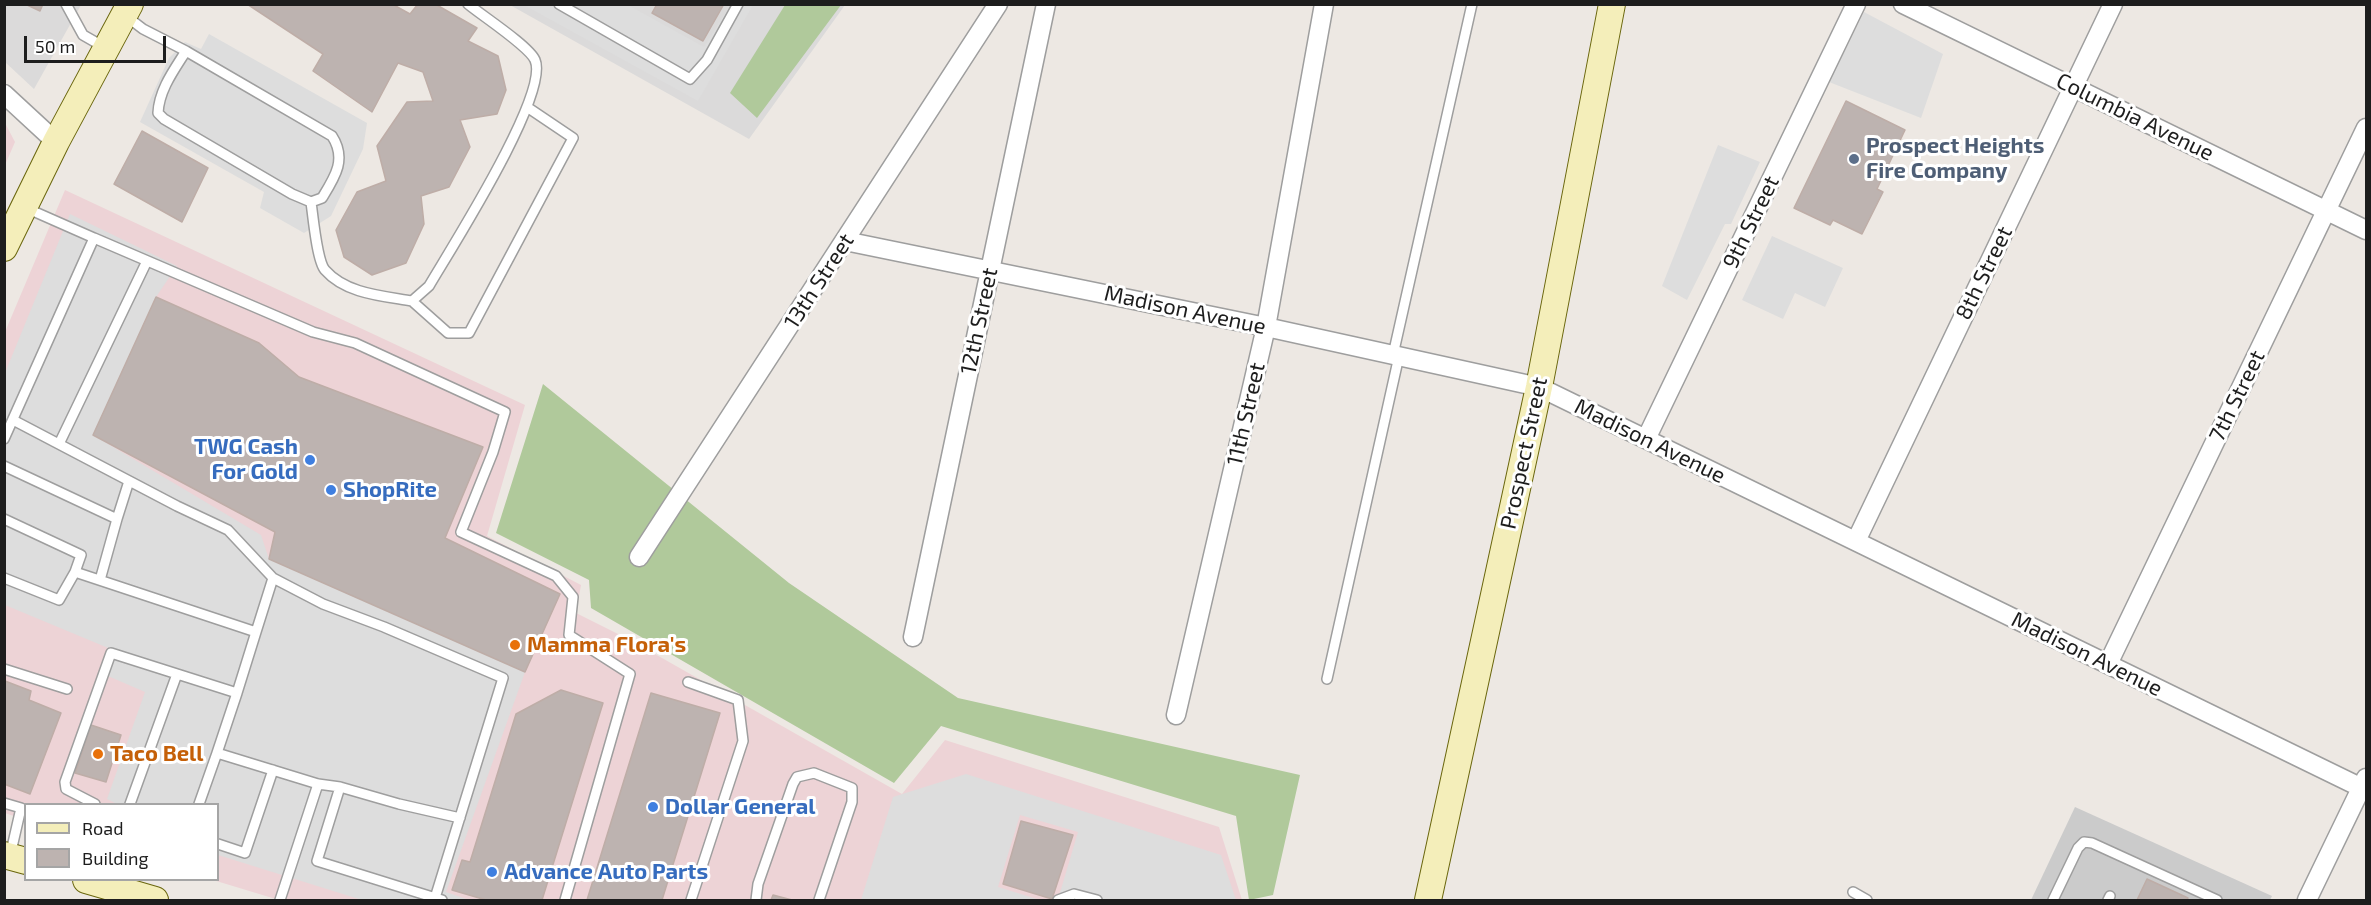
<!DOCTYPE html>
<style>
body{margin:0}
#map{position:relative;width:2371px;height:905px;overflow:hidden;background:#ede8e3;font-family:"Exo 2",sans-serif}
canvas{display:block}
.frame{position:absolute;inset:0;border:6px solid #1d1d1d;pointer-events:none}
.legend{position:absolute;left:24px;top:803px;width:195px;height:78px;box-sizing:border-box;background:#fff;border:2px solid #a5a5a5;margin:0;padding:8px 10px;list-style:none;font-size:18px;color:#1d1d1d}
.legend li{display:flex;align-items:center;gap:12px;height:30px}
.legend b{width:30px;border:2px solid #a5a5a5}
.scale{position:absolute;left:24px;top:36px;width:142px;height:27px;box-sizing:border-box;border:3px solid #1d1d1d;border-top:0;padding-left:8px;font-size:18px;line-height:21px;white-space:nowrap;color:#1d1d1d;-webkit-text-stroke:4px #fff;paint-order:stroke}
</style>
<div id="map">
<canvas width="2371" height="905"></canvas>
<div class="frame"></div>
<ul class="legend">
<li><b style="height:8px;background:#f4eeba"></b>Road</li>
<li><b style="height:16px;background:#bdb3b0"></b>Building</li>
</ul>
<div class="scale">50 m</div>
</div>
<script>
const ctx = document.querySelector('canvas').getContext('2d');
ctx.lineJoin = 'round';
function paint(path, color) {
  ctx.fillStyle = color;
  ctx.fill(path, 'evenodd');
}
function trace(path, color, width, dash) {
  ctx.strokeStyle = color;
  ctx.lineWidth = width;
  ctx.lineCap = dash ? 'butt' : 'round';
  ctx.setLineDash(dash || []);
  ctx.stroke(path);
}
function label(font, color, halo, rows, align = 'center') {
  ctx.font = font + ' "Exo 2",sans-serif';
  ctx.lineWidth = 6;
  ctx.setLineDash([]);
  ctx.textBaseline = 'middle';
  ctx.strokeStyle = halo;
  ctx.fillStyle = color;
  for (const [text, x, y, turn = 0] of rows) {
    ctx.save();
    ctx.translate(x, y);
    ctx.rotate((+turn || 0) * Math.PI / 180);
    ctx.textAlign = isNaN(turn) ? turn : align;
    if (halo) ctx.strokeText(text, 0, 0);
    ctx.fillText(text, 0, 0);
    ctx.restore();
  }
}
paint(new Path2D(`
 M 4,5 L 81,5 L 34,89 L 5,62 Z
 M 510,5 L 845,5 L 749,139 Z`), '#dbdada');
paint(new Path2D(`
 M 5,123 L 15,142 L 5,165 Z
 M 65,190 L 525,405 L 487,536 L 581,585 L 576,613 L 632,641 L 902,794 L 945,740 L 1219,827 L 1242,900 L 279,900 L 213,880 L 218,880 L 218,804 L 26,804 L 25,820 L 5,813 L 5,332 Z`), '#edd3d6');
paint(new Path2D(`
 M 2075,807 L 2272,896 L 2270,900 L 2031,900 Z`), '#cbcbcb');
paint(new Path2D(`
 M 785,5 L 841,5 L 757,118 L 730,93 Z
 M 543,384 L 789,583 L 958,698 L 1300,775 L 1273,895 L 1249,900 L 1236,816 L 941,726 L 894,783 L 591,608 L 589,580 L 496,533 Z`), '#b0c99b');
paint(new Path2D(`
 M 524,5 L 628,5 L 704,47 L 730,5 L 753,5 L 698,101 Z
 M 1864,12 L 1943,54 L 1921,118 L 1829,82 Z
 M 209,34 L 367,123 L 363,149 L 331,216 L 304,233 L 260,208 L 264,192 L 140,122 L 169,58 L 185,42 L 201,49 Z
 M 1718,145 L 1760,162 L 1731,224 L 1725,224 L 1687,300 L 1662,286 Z
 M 70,214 L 177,266 L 156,297 L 93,435 L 261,535 L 269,559 L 525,672 L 446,892 L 469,900 L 362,900 L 218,855 L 218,804 L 117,804 L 107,799 L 145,692 L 108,676 L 113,650 L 5,605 L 5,373 Z
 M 1772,236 L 1843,268 L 1825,307 L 1795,293 L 1783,319 L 1742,300 Z
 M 966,774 L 1221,855 L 1236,900 L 1072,900 L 1059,896 L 1078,832 L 1020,815 L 998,887 L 1040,900 L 861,900 L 893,797 Z`), '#ddd');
const building = new Path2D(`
 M 25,4 L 43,4 L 40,11 Z
 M 247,4 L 392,4 L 410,14 L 418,4 L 435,4 L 477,28 L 468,41 L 498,56 L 506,90 L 497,114 L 460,120 L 470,147 L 449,187 L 421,196 L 424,224 L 406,263 L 372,275 L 344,257 L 336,230 L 357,192 L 386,181 L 377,146 L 407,102 L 433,101 L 423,72 L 398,63 L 372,112 L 313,71 L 323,54 Z
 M 657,4 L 724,4 L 703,41 L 652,13 Z
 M 1846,101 L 1905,130 L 1877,189 L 1883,192 L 1862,234 L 1833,220 L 1830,225 L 1794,208 Z
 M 142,131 L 208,168 L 182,222 L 114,184 Z
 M 156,297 L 259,343 L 299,377 L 483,447 L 445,538 L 560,594 L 525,672 L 269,559 L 275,532 L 93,435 Z
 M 5,681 L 31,691 L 29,700 L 61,713 L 30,794 L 4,784 Z
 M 561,690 L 603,703 L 542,900 L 486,900 L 452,890 L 462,860 L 470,862 L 516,714 Z
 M 651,693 L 720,713 L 662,900 L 587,900 Z
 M 91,725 L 121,735 L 106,782 L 75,773 Z
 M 1021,821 L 1073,835 L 1052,899 L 1003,884 Z
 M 2147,879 L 2188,898 L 2187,900 L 2137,900 Z
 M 773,895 L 792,900 L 771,900 Z`);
paint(building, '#bdb3b0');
trace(building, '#beada7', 1.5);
const lane = new Path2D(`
 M 66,4 L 83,35 L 104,47
 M 559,4 L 690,79 L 707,60 L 738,4
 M 126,16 L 143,29 L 186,51 L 191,54 L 332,136 C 347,159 335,177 322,198 L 311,202 L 292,194 L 164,119 L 158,113 C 159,90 174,70 186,51
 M 311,202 C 313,216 317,261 325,270 C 346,294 383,296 412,301 L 429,286 C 450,250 550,94 535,60 C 529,46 481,15 468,4
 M 26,208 L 94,238
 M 412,301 L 448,333 L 469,333 L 573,138 L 527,107
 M 1393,355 L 1472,4
 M 13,420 L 177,506 L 228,530 L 273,578 L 323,604 L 384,627 L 503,678 L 435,898
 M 4,439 L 94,238 L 313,332 L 355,343 L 505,412 L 493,452 L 461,532 L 556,576 L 573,597 L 569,635 L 630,674 L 565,900
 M 59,444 L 147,261
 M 4,466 L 117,519 L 100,580
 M 4,519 L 81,555 L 75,572
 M 117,519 L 129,481
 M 4,578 L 59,600 L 75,572 L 256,632 L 237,693 L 111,653 L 65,782 L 66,789 L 95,804
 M 256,632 L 273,578
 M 4,669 L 67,689
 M 1327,679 L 1399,356
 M 688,682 L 738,700 L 743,741 L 691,900
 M 237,693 L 217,753 L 318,784 L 340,787 L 317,861 L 442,900
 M 340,787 L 399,804 L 460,818
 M 4,803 L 21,808 L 10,856
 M 130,804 L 177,674
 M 199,804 L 217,753
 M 218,844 L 245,853 L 273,770
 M 1853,892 L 1867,900
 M 280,900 L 318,784
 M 756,900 L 758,884 L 793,784 L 797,777 L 814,773 L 852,788 L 852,802 L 819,900
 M 1058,900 L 1074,894 L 1097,900
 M 2053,900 L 2078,848 L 2084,842 L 2092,843 L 2217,900
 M 2108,900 L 2110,896`);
const street = new Path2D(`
 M 1903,4 L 2366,230
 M 4,94 L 56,142
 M 845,241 L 1266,327 L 1539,387 L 2366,790
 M 1646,439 L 1856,4
 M 1856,541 L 2113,4
 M 639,557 L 998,4
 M 913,637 L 1046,4
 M 2108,664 L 2366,128
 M 1176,715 L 1266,327 L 1324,4
 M 2307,900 L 2366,778`);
const secondary = new Path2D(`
 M 4,248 L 56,142 L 130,4
 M 4,855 L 26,861
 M 86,880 L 155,900
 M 1428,900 L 1539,387 L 1612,4`);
trace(lane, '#9e9e9e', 12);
trace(street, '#9e9e9e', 21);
trace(secondary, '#6a660d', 28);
trace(lane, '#fff', 9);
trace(street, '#fff', 18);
trace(secondary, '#f4eeba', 26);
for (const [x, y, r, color] of [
 [1854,159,6,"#5c6f8a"],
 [310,460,6,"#3f7fe0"],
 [331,490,6,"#3f7fe0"],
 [515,645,6,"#e8710a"],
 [98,754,6,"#e8710a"],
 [653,807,6,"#3f7fe0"],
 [492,872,6,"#3f7fe0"]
]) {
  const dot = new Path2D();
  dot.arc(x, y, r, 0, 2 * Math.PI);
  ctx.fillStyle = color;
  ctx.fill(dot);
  trace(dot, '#fff', 2);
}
label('22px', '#1d1d1d', '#fff', [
 ["Columbia Avenue",2135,117,26],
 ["9th Street",1751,222,-64],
 ["8th Street",1984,273,-64],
 ["13th Street",819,281,-57],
 ["Madison Avenue",1185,310,12],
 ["12th Street",979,321,-78],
 ["7th Street",2237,396,-64],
 ["11th Street",1246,414,-77],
 ["Madison Avenue",1650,441,26],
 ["Prospect Street",1524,453,-78],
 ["Madison Avenue",2087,654,26]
]);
label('bold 22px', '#4e5e75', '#fff', [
 ["Prospect Heights",1866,146],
 ["Fire Company",1866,171]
], 'left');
label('bold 22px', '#366cbe', '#fff', [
 ["TWG Cash",298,447,"right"],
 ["For Gold",298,472,"right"],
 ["ShopRite",343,490],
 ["Dollar General",665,807],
 ["Advance Auto Parts",504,872]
], 'left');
label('bold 22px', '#c56008', '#fff', [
 ["Mamma Flora's",527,645],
 ["Taco Bell",110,754]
], 'left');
</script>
